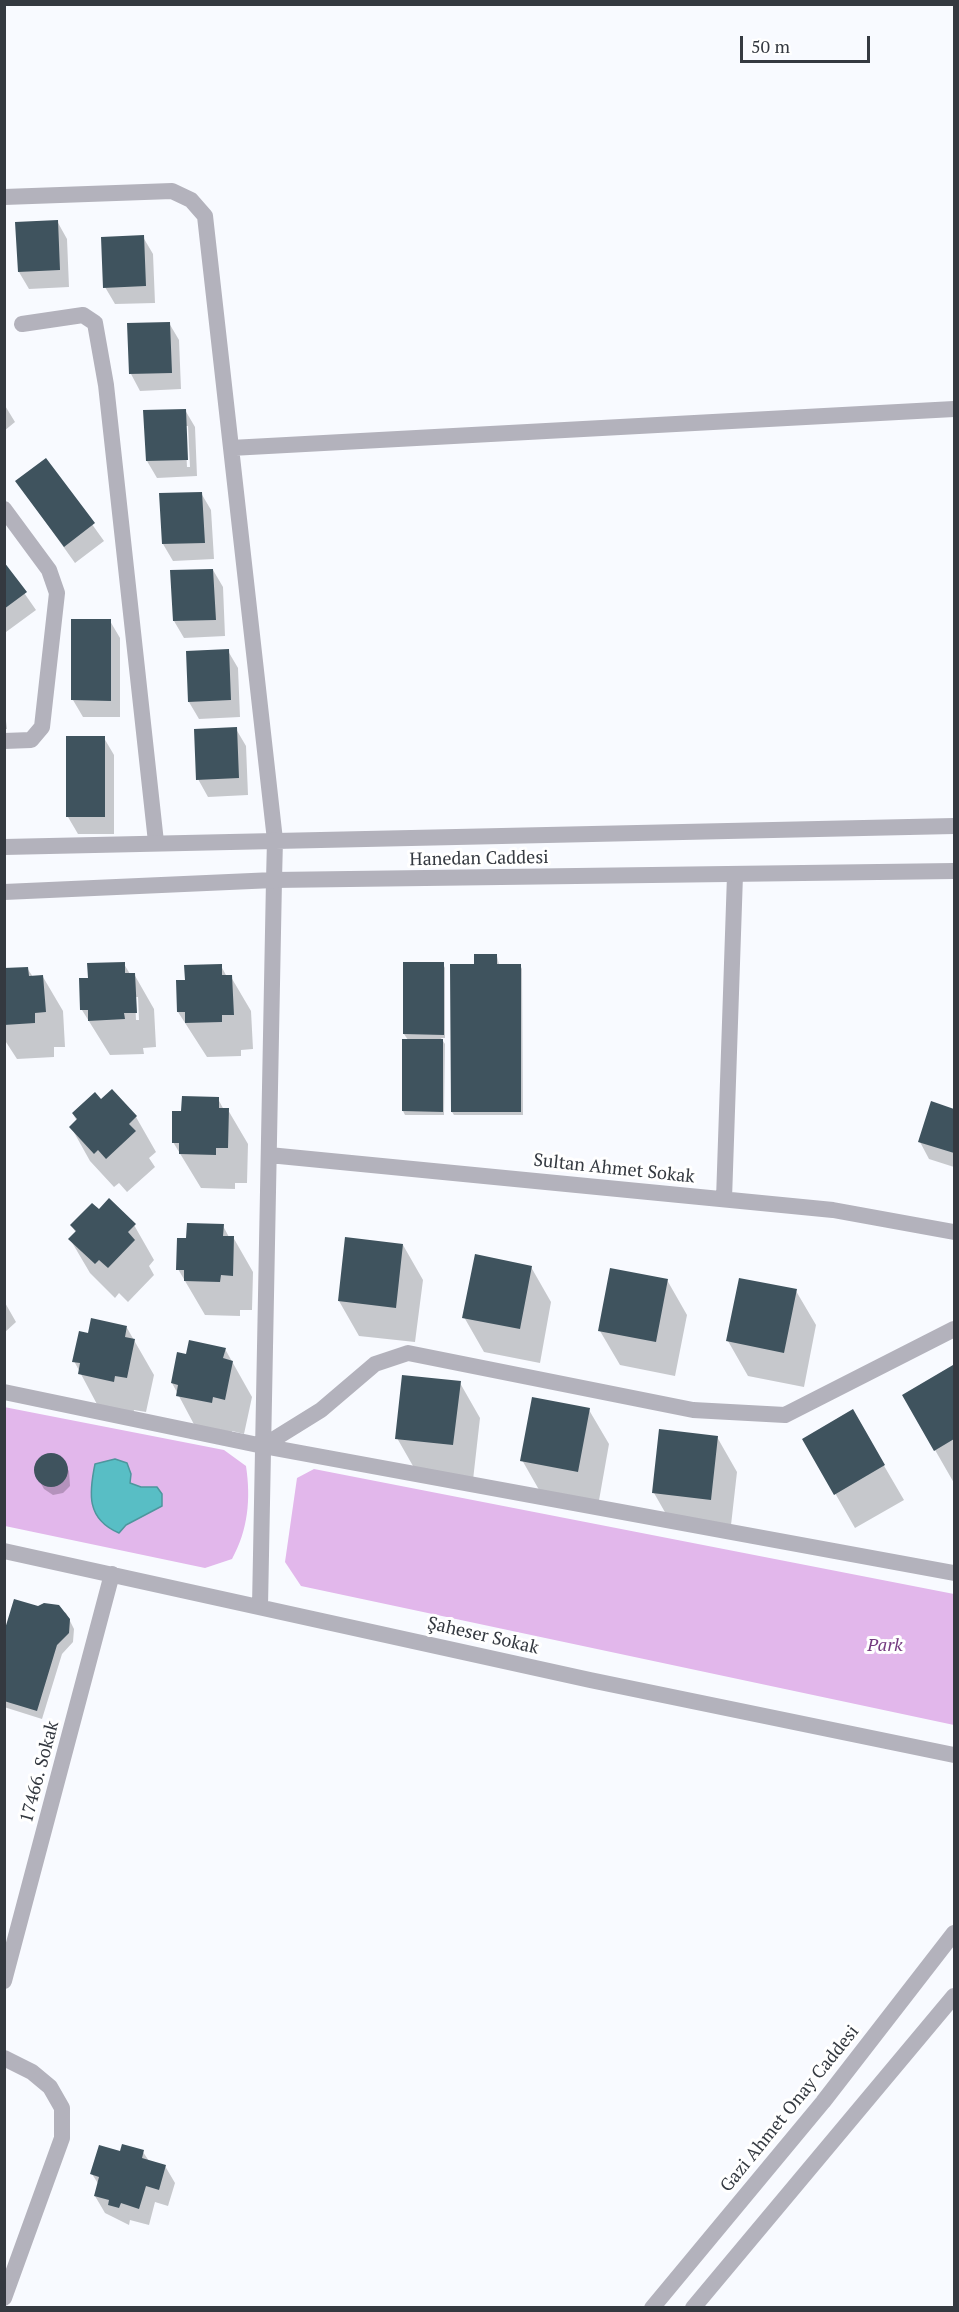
<!DOCTYPE html>
<meta charset="utf-8">
<style>
body{margin:0}
#map{position:relative;width:959px;height:2312px;overflow:hidden;background:#f8faff;font-family:"PT Serif",serif}
canvas{display:block}
.frame{position:absolute;inset:0;border:6px solid #343940;pointer-events:none}
.scale{position:absolute;left:740px;top:36px;width:130px;height:27px;box-sizing:border-box;border:3px solid #343940;border-top:0;padding-left:8px;font-size:18px;line-height:21px;white-space:nowrap;color:#343940;-webkit-text-stroke:4px #fff;paint-order:stroke}
</style>
<div id="map">
<canvas width="959" height="2312"></canvas>
<div class="frame"></div>
<div class="scale">50 m</div>
</div>
<script>
const ctx = document.querySelector('canvas').getContext('2d');
ctx.lineJoin = 'round';
function paint(path, color) {
  ctx.fillStyle = color;
  ctx.fill(path, 'evenodd');
}
function trace(path, color, width, dash) {
  ctx.strokeStyle = color;
  ctx.lineWidth = width;
  ctx.lineCap = dash ? 'butt' : 'round';
  ctx.setLineDash(dash || []);
  ctx.stroke(path);
}
function label(font, color, halo, rows, align = 'center') {
  ctx.font = font + ' "PT Serif",serif';
  ctx.lineWidth = 6;
  ctx.setLineDash([]);
  ctx.textBaseline = 'middle';
  ctx.strokeStyle = halo;
  ctx.fillStyle = color;
  for (const [text, x, y, turn = 0] of rows) {
    ctx.save();
    ctx.translate(x, y);
    ctx.rotate((+turn || 0) * Math.PI / 180);
    ctx.textAlign = isNaN(turn) ? turn : align;
    if (halo) ctx.strokeText(text, 0, 0);
    ctx.fillText(text, 0, 0);
    ctx.restore();
  }
}
paint(new Path2D(`
 M 4,1407 L 224,1450 L 246,1466 C 251,1499 248,1530 232,1559 L 205,1568 L 5,1526 Z
 M 314,1469 L 954,1594 L 954,1725 L 301,1586 L 285,1562 L 297,1478 Z`), '#e2b7eb');
const water = new Path2D(`
 M 115,1459 L 127,1463 L 131,1474 L 130,1483 L 141,1487 L 157,1487 L 162,1494 L 162,1506 L 126,1525 L 119,1533 C 86,1519 89,1493 95,1464 Z`);
paint(water, '#58bec5');
trace(water, '#4d969d', 1.5);
paint(new Path2D(`
 M 57,221 L 67,239 L 69,287 L 29,289 L 19,272 L 17,223 Z
 M 143,237 L 153,254 L 155,303 L 115,304 L 105,287 Z
 M 169,323 L 179,340 L 181,389 L 140,391 L 131,374 Z
 M 4,404 L 15,422 L 4,431 Z
 M 185,410 L 195,427 L 197,476 L 157,478 L 147,461 ZM 185,426 L 188,426 L 190,467 L 187,467 Z
 M 46,460 L 104,541 L 75,563 L 17,482 Z
 M 201,493 L 211,510 L 214,559 L 173,561 L 163,544 Z
 M 4,564 L 36,610 L 6,632 L 4,629 Z
 M 213,570 L 223,587 L 225,636 L 184,638 L 174,621 Z
 M 73,621 L 110,621 L 120,638 L 120,717 L 83,717 L 73,700 Z
 M 228,651 L 238,668 L 240,717 L 199,719 L 189,702 Z
 M 4,705 L 7,729 L 4,729 Z
 M 236,729 L 246,746 L 248,795 L 208,797 L 198,779 Z
 M 104,738 L 114,755 L 114,834 L 78,834 L 68,817 Z
 M 497,956 L 499,965 L 520,965 L 522,969 L 523,1115 L 454,1115 L 452,1112 L 476,965 Z
 M 124,964 L 130,974 L 134,974 L 154,1009 L 156,1047 L 143,1048 L 144,1054 L 110,1055 L 82,1010 L 89,979 ZM 135,997 L 138,997 L 139,1020 L 136,1020 Z
 M 405,964 L 443,964 L 445,968 L 445,1038 L 441,1038 L 445,1044 L 444,1115 L 405,1115 L 403,1111 L 408,1040 L 404,1034 Z
 M 221,966 L 227,977 L 231,977 L 251,1011 L 253,1049 L 241,1050 L 241,1056 L 207,1057 L 178,1012 Z
 M 27,968 L 33,977 L 43,977 L 63,1011 L 65,1047 L 54,1047 L 54,1057 L 17,1059 L 4,1039 L 4,969 Z
 M 218,1099 L 224,1110 L 228,1110 L 248,1144 L 247,1183 L 235,1183 L 235,1189 L 201,1188 L 173,1142 L 183,1112 Z
 M 101,1101 L 136,1117 L 156,1152 L 149,1158 L 155,1167 L 127,1192 L 119,1183 L 114,1187 L 90,1161 L 71,1127 L 77,1121 L 73,1114 Z
 M 932,1103 L 954,1110 L 954,1167 L 929,1159 L 920,1142 Z
 M 99,1211 L 134,1225 L 154,1260 L 149,1266 L 154,1275 L 128,1302 L 119,1293 L 115,1298 L 90,1273 L 70,1239 L 76,1233 L 72,1226 Z
 M 223,1226 L 229,1237 L 233,1237 L 253,1272 L 252,1310 L 240,1310 L 240,1316 L 205,1315 L 178,1269 L 188,1240 Z
 M 403,1245 L 423,1280 L 415,1342 L 359,1336 L 339,1301 Z
 M 531,1267 L 551,1302 L 540,1363 L 484,1352 L 464,1317 Z
 M 667,1280 L 687,1315 L 675,1376 L 620,1365 L 600,1331 Z
 M 796,1291 L 816,1325 L 804,1387 L 748,1376 L 728,1341 Z
 M 4,1301 L 16,1322 L 4,1333 Z
 M 127,1328 L 154,1375 L 146,1412 L 134,1410 L 133,1416 L 99,1408 L 74,1361 L 89,1334 Z
 M 225,1349 L 252,1397 L 244,1434 L 232,1431 L 231,1437 L 197,1430 L 172,1383 L 187,1356 Z
 M 952,1367 L 954,1371 L 954,1483 L 904,1396 Z
 M 460,1383 L 480,1418 L 473,1480 L 417,1473 L 397,1438 Z
 M 589,1410 L 609,1444 L 598,1506 L 542,1495 L 522,1460 Z
 M 852,1411 L 904,1500 L 855,1528 L 804,1439 Z
 M 717,1437 L 737,1472 L 730,1534 L 674,1528 L 654,1493 Z
 M 46,1455 L 56,1455 L 69,1471 L 70,1486 L 63,1493 L 53,1495 L 44,1489 L 39,1480 L 36,1466 Z
 M 51,1605 L 66,1613 L 74,1629 L 73,1642 L 62,1654 L 42,1719 L 4,1707 L 4,1637 L 38,1608 Z
 M 143,2152 L 149,2161 L 165,2166 L 175,2183 L 168,2206 L 155,2202 L 149,2225 L 130,2220 L 129,2225 L 105,2213 L 95,2196 L 99,2185 L 92,2174 Z`), '#0003');
paint(new Path2D(`
 M 58,220 L 60,270 L 18,272 L 15,222 Z
 M 144,235 L 146,286 L 103,288 L 101,237 Z
 M 170,322 L 172,373 L 129,374 L 127,323 Z
 M 186,409 L 188,460 L 146,461 L 143,410 Z
 M 46,458 L 95,523 L 64,547 L 15,481 Z
 M 202,492 L 205,543 L 162,544 L 159,493 Z
 M 4,562 L 27,592 L 4,609 Z
 M 213,569 L 216,620 L 173,621 L 170,570 Z
 M 71,619 L 111,619 L 111,701 L 71,700 Z
 M 229,649 L 231,700 L 188,702 L 186,651 Z
 M 237,727 L 239,778 L 196,780 L 194,729 Z
 M 66,736 L 105,736 L 105,817 L 66,817 Z
 M 474,954 L 497,954 L 497,964 L 521,964 L 521,1112 L 451,1112 L 450,964 L 474,964 Z
 M 125,962 L 125,973 L 135,973 L 137,1013 L 124,1013 L 125,1019 L 88,1021 L 88,1010 L 80,1010 L 79,978 L 88,978 L 87,963 Z
 M 403,962 L 444,962 L 444,1035 L 403,1034 Z
 M 222,964 L 222,975 L 232,975 L 234,1015 L 222,1015 L 222,1022 L 185,1023 L 185,1012 L 177,1012 L 176,980 L 185,980 L 184,965 Z
 M 28,967 L 29,976 L 43,975 L 46,1012 L 35,1013 L 35,1023 L 4,1025 L 4,968 Z
 M 402,1039 L 443,1039 L 443,1112 L 402,1111 Z
 M 112,1089 L 137,1116 L 129,1124 L 136,1131 L 106,1159 L 98,1150 L 94,1154 L 69,1127 L 77,1119 L 72,1113 L 95,1092 L 101,1099 Z
 M 182,1096 L 219,1097 L 219,1108 L 229,1108 L 228,1148 L 216,1148 L 216,1155 L 179,1154 L 179,1143 L 172,1143 L 172,1111 L 181,1111 Z
 M 931,1101 L 954,1109 L 954,1153 L 918,1142 Z
 M 109,1198 L 136,1224 L 128,1232 L 135,1240 L 108,1268 L 99,1260 L 95,1264 L 68,1239 L 76,1231 L 70,1225 L 92,1203 L 99,1209 Z
 M 187,1223 L 224,1224 L 223,1236 L 234,1236 L 233,1276 L 221,1275 L 220,1282 L 184,1281 L 184,1270 L 176,1270 L 177,1238 L 186,1238 Z
 M 345,1237 L 403,1244 L 396,1308 L 338,1301 Z
 M 475,1254 L 532,1266 L 520,1329 L 462,1318 Z
 M 610,1268 L 668,1279 L 656,1342 L 598,1331 Z
 M 739,1278 L 797,1289 L 784,1353 L 726,1341 Z
 M 91,1318 L 127,1326 L 125,1337 L 135,1339 L 127,1378 L 115,1376 L 114,1382 L 78,1374 L 80,1363 L 72,1362 L 79,1331 L 88,1333 Z
 M 189,1340 L 226,1348 L 223,1358 L 233,1361 L 225,1400 L 213,1397 L 212,1403 L 176,1396 L 178,1385 L 171,1383 L 177,1352 L 186,1354 Z
 M 953,1365 L 954,1439 L 934,1451 L 902,1395 Z
 M 402,1375 L 461,1381 L 453,1445 L 395,1439 Z
 M 532,1397 L 590,1408 L 578,1472 L 520,1461 Z
 M 853,1409 L 885,1465 L 834,1495 L 802,1439 Z
 M 659,1429 L 718,1436 L 711,1500 L 652,1493 Z
 M34 1470a17 17 0 1 1 34 0a17 17 0 1 1-34 0Z
 M 14,1599 L 38,1606 L 44,1603 L 59,1605 L 70,1619 L 69,1633 L 57,1645 L 37,1711 L 4,1701 L 4,1632 Z
 M 122,2144 L 144,2150 L 142,2158 L 166,2165 L 159,2190 L 146,2186 L 139,2209 L 121,2203 L 119,2208 L 108,2205 L 109,2200 L 94,2196 L 99,2177 L 90,2174 L 99,2145 L 120,2151 Z`), '#3f535e');
trace(new Path2D(`
 M 4,197 L 172,191 L 191,200 L 205,216 L 275,840
 M 22,324 L 83,315 L 95,323 L 106,385 L 156,842
 M 231,448 L 954,409
 M 4,509 L 49,570 L 57,593 L 42,727 L 31,740 L 4,741
 M 269,1155 L 833,1210 L 954,1232
 M 724,1199 L 735,875
 M 4,1392 L 263,1446 L 954,1573
 M 263,1446 L 321,1410 L 375,1364 L 408,1353 L 693,1410 L 785,1415 L 954,1329
 M 4,1551 L 590,1680 L 954,1755
 M 260,1606 L 274,880
 M 4,1981 L 112,1574
 M 4,2058 L 32,2072 L 50,2087 L 62,2108 L 62,2138 L 4,2298`), '#b3b2bc', 16);
trace(new Path2D(`
 M 4,847 L 954,826
 M 274,880 L 275,840
 M 4,892 L 274,880 L 954,871
 M 652,2308 L 823,2102 L 954,1933
 M 693,2308 L 954,1996`), '#b3b2bc', 16);
label('18px', '#343940', '#fff', [
 ["Hanedan Caddesi",479,859,-1],
 ["Sultan Ahmet Sokak",614,1169,6],
 ["Şaheser Sokak",483,1636,13],
 ["17466. Sokak",40,1772,-75],
 ["Gazi Ahmet Onay Caddesi",790,2109,-51]
]);
label('italic 18px', '#743a7f', '#fff', [
 ["Park",885,1646]
]);
</script>
